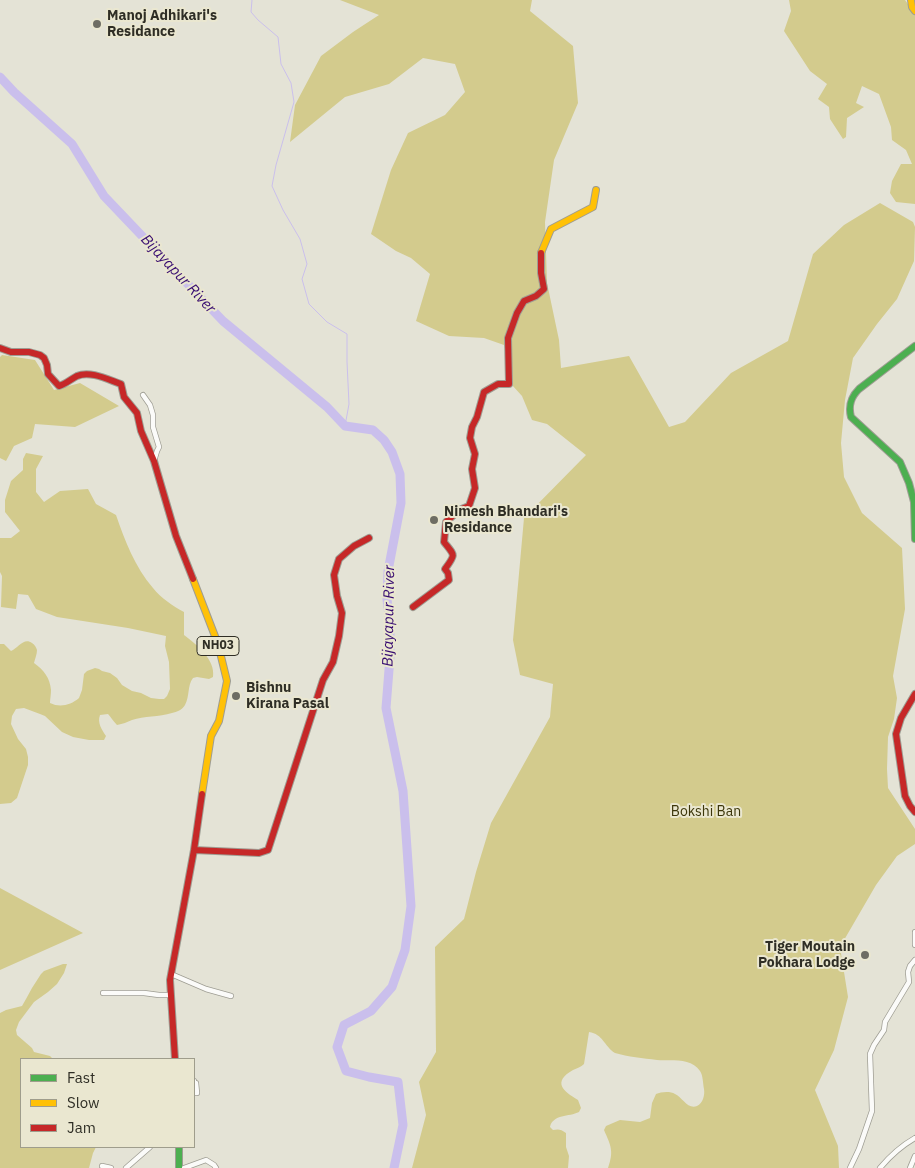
<!DOCTYPE html>
<style>
body{margin:0}
#map{position:relative;width:915px;height:1168px;overflow:hidden;background:#e4e3d6;font-family:"IBM Plex Sans",sans-serif}
canvas{display:block}
.legend{position:absolute;left:20px;top:1058px;width:175px;height:90px;box-sizing:border-box;background:#eae7d0;border:1px solid #9f9d8c;margin:0;padding:6px 9px;list-style:none;font-size:15px;color:#2f2e25}
.legend li{display:flex;align-items:center;gap:10px;height:25px}
.legend b{width:25px;border:1px solid #9f9d8c}
</style>
<div id="map">
<canvas width="915" height="1168"></canvas>
<ul class="legend">
<li><b style="height:6px;background:#4caf50"></b>Fast</li>
<li><b style="height:6px;background:#ffc107"></b>Slow</li>
<li><b style="height:6px;background:#c62828"></b>Jam</li>
</ul>
</div>
<script>
const ctx = document.querySelector('canvas').getContext('2d');
ctx.lineJoin = 'round';
function paint(path, color) {
  ctx.fillStyle = color;
  ctx.fill(path, 'evenodd');
}
function trace(path, color, width, dash) {
  ctx.strokeStyle = color;
  ctx.lineWidth = width;
  ctx.lineCap = dash ? 'butt' : 'round';
  ctx.setLineDash(dash || []);
  ctx.stroke(path);
}
function label(font, color, halo, rows, align = 'center') {
  ctx.font = font + ' "IBM Plex Sans",sans-serif';
  ctx.lineWidth = 4;
  ctx.setLineDash([]);
  ctx.textBaseline = 'middle';
  ctx.strokeStyle = halo;
  ctx.fillStyle = color;
  for (const [text, x, y, turn = 0] of rows) {
    ctx.save();
    ctx.translate(x, y);
    ctx.rotate((+turn || 0) * Math.PI / 180);
    ctx.textAlign = isNaN(turn) ? turn : align;
    if (halo) ctx.strokeText(text, 0, 0);
    ctx.fillText(text, 0, 0);
    ctx.restore();
  }
}
paint(new Path2D(`
 M 340,0 L 532,0 L 530,11 L 573,46 L 578,103 L 554,160 L 545,222 L 547,283 L 559,340 L 561,368 L 629,356 L 669,427 L 685,422 L 731,373 L 788,341 L 813,254 L 844,225 L 880,203 L 913,222 L 915,227 L 914,261 L 897,299 L 877,324 L 853,358 L 845,400 L 841,443 L 844,477 L 862,513 L 902,548 L 905,609 L 893,676 L 897,698 L 894,719 L 888,737 L 887,769 L 888,788 L 915,829 L 915,844 L 897,856 L 876,885 L 840,947 L 848,997 L 834,1050 L 815,1090 L 838,1146 L 839,1168 L 608,1168 C 614,1151 611,1146 604,1130 L 606,1126 L 620,1120 L 640,1122 L 650,1118 L 652,1103 L 656,1094 C 661,1092 670,1091 675,1094 C 682,1097 688,1110 697,1106 C 703,1103 705,1095 704,1089 C 703,1084 703,1075 700,1071 C 691,1057 671,1061 657,1060 C 643,1058 628,1057 615,1053 C 604,1046 603,1034 589,1032 L 584,1064 C 581,1067 577,1068 573,1070 C 552,1082 563,1091 578,1100 L 581,1108 L 579,1112 C 569,1117 553,1114 550,1127 L 553,1130 C 558,1129 561,1129 566,1133 L 566,1147 L 569,1156 L 568,1168 L 412,1168 L 426,1115 L 419,1082 L 436,1052 L 435,947 L 464,919 L 476,872 L 491,823 L 550,717 L 553,684 L 520,675 L 513,640 L 524,518 L 586,455 L 547,424 L 532,420 L 522,396 L 512,385 L 508,358 L 504,345 L 484,338 L 449,336 L 416,321 L 430,274 L 411,258 L 396,251 L 371,234 L 391,170 L 408,133 L 445,115 L 465,92 L 455,64 L 423,58 L 389,84 L 345,97 L 290,142 L 295,105 L 321,56 L 353,32 L 379,15 Z
 M 789,0 L 905,0 L 915,14 L 915,204 L 896,202 L 890,193 L 892,181 L 901,164 L 912,164 L 906,150 L 892,140 L 891,127 L 879,94 L 862,86 L 856,103 L 864,107 L 847,118 L 846,137 L 843,139 L 830,119 L 829,107 L 818,99 L 827,84 L 810,71 L 784,31 L 791,11 Z
 M 2,355 L 35,360 L 54,390 L 80,383 L 119,406 L 75,427 L 35,424 L 32,438 L 14,446 L 6,461 L 0,458 L 0,357 Z
 M 26,453 L 43,456 L 36,469 L 36,492 L 44,502 L 60,491 L 88,489 L 96,504 L 116,515 C 125,541 135,567 153,588 C 161,598 173,606 184,612 L 184,635 C 196,644 216,660 213,677 L 209,679 L 197,677 L 193,678 C 187,686 190,696 185,705 C 182,710 177,712 172,713 C 159,717 144,716 132,720 C 127,722 123,724 117,725 C 113,721 111,717 108,714 L 100,715 C 97,723 102,730 106,736 L 104,740 L 89,740 L 73,737 L 62,732 L 45,716 L 40,714 L 24,708 L 16,709 L 12,716 L 11,724 L 18,739 L 26,749 L 28,757 L 28,765 L 17,798 L 11,803 L 0,804 L 0,644 L 4,644 L 11,651 C 18,648 24,637 32,643 C 35,645 36,647 37,650 C 37,654 35,659 34,663 C 44,670 50,678 51,690 C 51,695 50,699 50,703 C 60,708 71,705 79,698 L 82,690 L 84,674 L 87,671 L 95,668 L 99,669 L 102,671 L 110,673 L 117,678 L 122,685 L 132,691 L 141,693 L 151,698 L 159,699 L 164,699 L 167,696 L 170,689 L 169,662 L 165,646 L 166,636 L 128,628 L 57,617 L 36,609 L 28,595 L 18,594 L 16,609 L 1,607 L 2,576 L 0,572 L 0,538 L 11,538 L 20,531 L 5,512 L 5,500 L 11,481 L 23,470 L 23,459 Z
 M 0,888 L 83,933 L 0,970 Z
 M 63,964 L 67,964 L 64,973 L 57,984 L 48,992 L 34,1002 L 19,1022 L 16,1030 L 17,1035 L 32,1048 L 34,1052 L 50,1056 L 53,1059 L 21,1059 L 21,1147 L 96,1147 L 93,1153 L 89,1168 L 0,1168 L 0,1013 L 6,1010 L 22,1006 L 26,999 L 32,988 L 41,974 L 44,971 Z`), '#d3cb8d');
trace(new Path2D(`
 M 252,0 L 251,12 L 258,20 L 278,37 L 281,64 L 291,83 L 294,102 L 276,165 L 272,186 L 283,210 L 300,239 L 307,264 L 302,279 L 309,304 L 327,322 L 347,334 L 347,362 L 349,404 L 345,426`), '#cabfec', 1);
trace(new Path2D(`
 M 0,77 L 14,92 L 72,144 L 104,196 L 223,321 L 327,407 L 345,426 L 373,430 L 384,440 L 392,452 L 400,474 L 401,503 L 388,571 L 387,599 L 390,625 L 390,657 L 386,708 L 403,791 L 411,906 L 405,950 L 392,987 L 371,1011 L 344,1025 L 337,1047 L 346,1071 L 369,1077 L 398,1082 L 403,1125 L 394,1168`), '#cabfec', 9);
const street = new Path2D(`
 M 143,395 L 150,405 L 153,415 L 153,427 L 159,447 L 157,451 L 154,461
 M 915,932 L 915,945
 M 171,974 L 206,989 L 231,996
 M 103,993 L 144,993 L 159,995 L 170,995
 M 194,1081 L 194,1083 L 196,1083 L 197,1093 L 194,1093
 M 102,1166 L 111,1168
 M 126,1168 L 150,1147
 M 184,1168 L 206,1160 L 214,1165 L 216,1168
 M 850,1168 L 859,1149 L 872,1111 L 870,1054 L 874,1045 L 884,1030 L 885,1022 L 909,982 L 908,972 L 910,966 L 915,960
 M 880,1168 C 890,1156 901,1146 915,1138
 M 910,1168 L 915,1156`);
const fast = new Path2D(`
 M 915,346 L 859,389 C 851,397 848,405 851,417 L 900,462 L 909,483 L 914,502 L 915,539
 M 179,1147 L 179,1168`);
const slow = new Path2D(`
 M 911,0 L 912,7 L 915,11
 M 541,253 L 551,229 L 593,207 L 596,190
 M 193,579 L 218,644 L 227,681 L 219,721 L 211,736 L 202,794`);
const jam = new Path2D(`
 M 0,348 L 11,352 L 29,352 L 40,355 L 44,358 L 47,365 L 48,374 L 59,386 C 66,384 71,379 77,376 C 90,370 109,380 121,384 L 124,397 L 137,413 L 141,431 L 154,461 L 176,536 L 193,579
 M 413,607 L 449,580 L 448,573 L 445,569 C 456,554 455,556 444,542 L 446,522 L 459,510 L 469,506 L 475,488 L 472,469 L 475,454 L 470,438 L 472,427 L 477,417 L 484,392 L 498,384 L 509,384 L 508,338 L 517,313 L 524,301 L 536,296 L 544,289 L 541,273 L 541,253
 M 915,694 L 901,718 L 896,734 L 905,796 L 910,806 L 915,812
 M 194,850 L 259,853 L 268,850 L 323,680 L 333,662 L 339,636 L 342,613 L 337,596 L 334,575 L 339,559 L 354,546 L 369,538
 M 175,1059 L 170,980 L 194,850 L 202,794`);
trace(street, '#9e9d93', 6);
trace(fast, '#9e9d93', 8);
trace(slow, '#9e9d93', 8);
trace(jam, '#9e9d93', 8);
trace(street, '#fbfbf9', 4.5);
trace(fast, '#4caf50', 6);
trace(slow, '#ffc107', 6);
trace(jam, '#c62828', 6);
for (const [x, y, r, color] of [
 [97,24,5,"#6e6d63"],
 [434,520,5,"#6e6d63"],
 [236,696,5,"#6e6d63"],
 [865,955,5,"#6e6d63"]
]) {
  const dot = new Path2D();
  dot.arc(x, y, r, 0, 2 * Math.PI);
  ctx.fillStyle = color;
  ctx.fill(dot);
  trace(dot, '#eae7d0', 2);
}
for (const [x, y, w] of [
 [218,646,42]
]) {
  const box = new Path2D();
  box.roundRect(x - w / 2, y - 9.5, w, 19, 4);
  ctx.fillStyle = '#eae7d0';
  ctx.fill(box);
  trace(box, '#2f2e25', 1);
}
label('bold 12px', '#2f2e25', null, [
 ["NH03",218,646]
]);
label('bold 14px', '#2f2e25', '#eae7d0', [
 ["Manoj Adhikari's",107,16],
 ["Residance",107,32],
 ["Nimesh Bhandari's",444,512],
 ["Residance",444,528],
 ["Bishnu",246,688],
 ["Kirana Pasal",246,704],
 ["Tiger Moutain",855,947,"right"],
 ["Pokhara Lodge",855,963,"right"]
], 'left');
label('14px', '#3d370b', '#eae7d0', [
 ["Bokshi Ban",706,812]
]);
label('italic 15px', '#360b71', '#eae7d0', [
 ["Bijayapur River",178,274,47],
 ["Bijayapur River",389,616,-89]
]);
</script>
